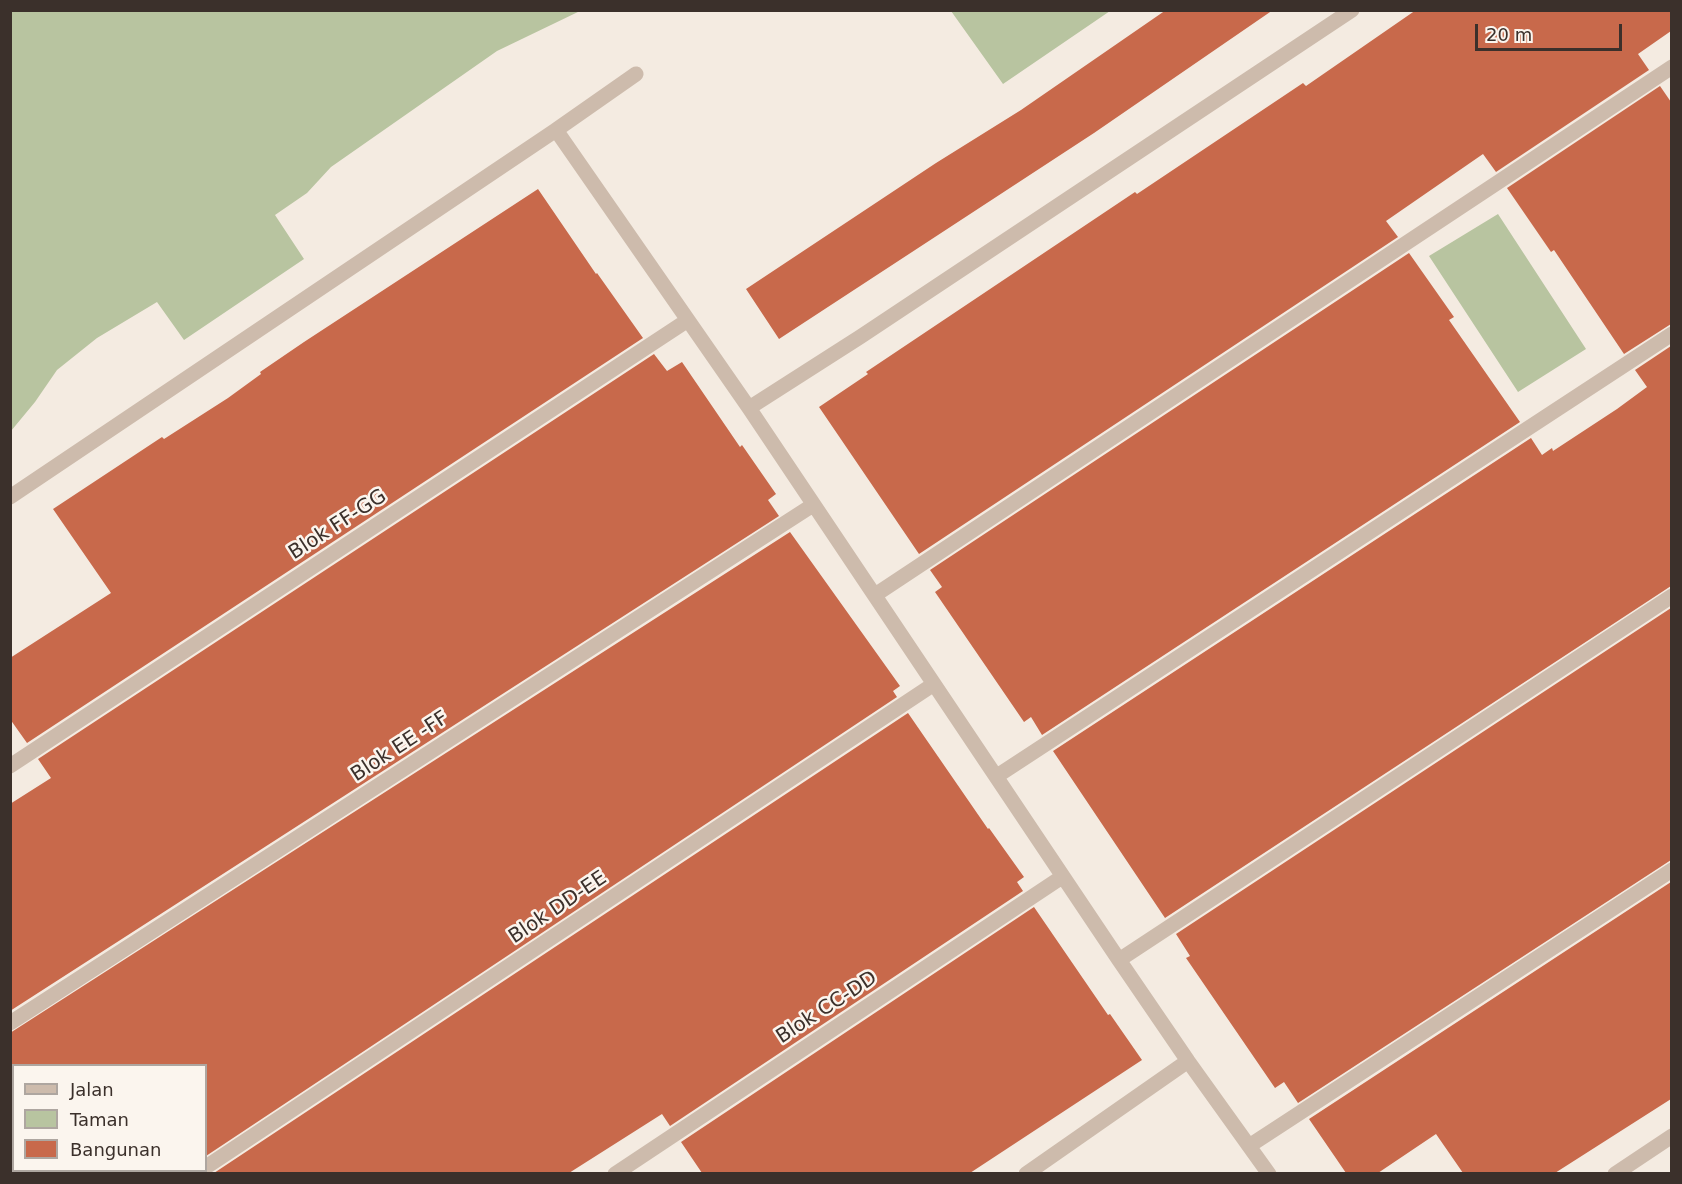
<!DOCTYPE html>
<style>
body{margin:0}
#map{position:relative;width:1682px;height:1184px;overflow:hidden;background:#f4ebe1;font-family:"DejaVu Sans",sans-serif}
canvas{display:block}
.frame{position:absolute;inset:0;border:12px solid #3b302b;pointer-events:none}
.legend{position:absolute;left:12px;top:1064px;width:195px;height:108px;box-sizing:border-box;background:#fbf5ee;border:2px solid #aea6a0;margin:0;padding:8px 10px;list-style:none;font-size:18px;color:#3b302b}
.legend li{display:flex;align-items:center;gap:12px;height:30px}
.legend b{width:30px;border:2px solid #aea6a0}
.scale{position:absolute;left:1475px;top:24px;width:147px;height:27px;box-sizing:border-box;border:3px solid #3b302b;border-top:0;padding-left:8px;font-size:18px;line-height:21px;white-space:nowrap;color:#3b302b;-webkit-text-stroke:4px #fbf5ee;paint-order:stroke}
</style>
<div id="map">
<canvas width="1682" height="1184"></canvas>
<div class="frame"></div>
<ul class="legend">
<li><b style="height:8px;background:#cdbbac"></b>Jalan</li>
<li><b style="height:16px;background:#b8c4a0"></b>Taman</li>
<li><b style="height:16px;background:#c8694b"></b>Bangunan</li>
</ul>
<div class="scale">20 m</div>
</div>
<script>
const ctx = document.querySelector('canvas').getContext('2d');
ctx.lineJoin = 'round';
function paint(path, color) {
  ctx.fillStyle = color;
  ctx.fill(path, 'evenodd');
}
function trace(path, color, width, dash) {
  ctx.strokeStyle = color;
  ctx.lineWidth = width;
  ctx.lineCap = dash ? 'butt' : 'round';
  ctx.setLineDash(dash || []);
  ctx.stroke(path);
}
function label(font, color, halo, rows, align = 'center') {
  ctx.font = font + ' "DejaVu Sans",sans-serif';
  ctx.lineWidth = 5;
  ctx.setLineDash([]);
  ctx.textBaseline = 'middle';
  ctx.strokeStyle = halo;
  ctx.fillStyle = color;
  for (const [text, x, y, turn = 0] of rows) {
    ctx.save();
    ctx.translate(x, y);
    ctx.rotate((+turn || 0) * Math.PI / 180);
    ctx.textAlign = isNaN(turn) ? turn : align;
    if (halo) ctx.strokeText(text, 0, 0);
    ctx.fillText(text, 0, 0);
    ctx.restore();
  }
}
paint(new Path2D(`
 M 11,10 L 580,10 L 580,11 L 497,51 L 331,167 L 307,193 L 275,215 L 304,259 L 184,340 L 157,302 L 97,338 L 57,370 L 35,402 L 11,431 Z
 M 951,11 L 1110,11 L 1003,84 Z
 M 1498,214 L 1586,349 L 1518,392 L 1429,256 Z`), '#b8c4a0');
paint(new Path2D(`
 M 1166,10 L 1273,10 L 1094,133 L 779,339 L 746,289 L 936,163 L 1021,110 Z
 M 1416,10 L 1671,10 L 1671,31 L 1638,54 L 1649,70 L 1496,172 L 1483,154 L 1386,221 L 1398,237 L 919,554 L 819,407 L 868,374 L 866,372 L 1135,192 L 1137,194 L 1303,83 L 1306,86 Z
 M 1660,86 L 1671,102 L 1671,324 L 1624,354 L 1554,250 L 1551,252 L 1507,188 Z
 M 538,189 L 596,274 L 597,273 L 643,338 L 27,743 L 10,719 L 10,658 L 111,593 L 53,509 L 162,437 L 164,439 L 228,398 L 261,374 L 260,372 L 304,342 Z
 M 1409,253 L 1454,317 L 1449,320 L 1520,422 L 1042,735 L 1031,717 L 1024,722 L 935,592 L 942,587 L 930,570 Z
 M 1671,346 L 1671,586 L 1165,918 L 1053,751 L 1531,438 L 1542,455 L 1552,448 L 1553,451 L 1617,409 L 1647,387 L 1635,370 Z
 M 654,354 L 667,371 L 682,362 L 740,447 L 742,445 L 776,494 L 768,500 L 779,516 L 10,1011 L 10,804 L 51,778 L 38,759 Z
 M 790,532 L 900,686 L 893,691 L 897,697 L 206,1156 L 206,1065 L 10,1065 L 10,1033 Z
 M 1671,608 L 1671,860 L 1298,1103 L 1284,1082 L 1275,1088 L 1186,958 L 1190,956 L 1176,934 Z
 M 908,713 L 988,829 L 989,828 L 1024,877 L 1017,882 L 1023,891 L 670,1126 L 662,1114 L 569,1173 L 214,1173 Z
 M 1671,882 L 1671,1099 L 1555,1173 L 1463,1173 L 1436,1134 L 1378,1173 L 1346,1173 L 1309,1119 Z
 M 1034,907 L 1108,1015 L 1110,1014 L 1142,1060 L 970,1173 L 702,1173 L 681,1142 Z`), '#c8694b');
trace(new Path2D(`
 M 556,130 L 636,74
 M 749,408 L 860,337 L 1352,10
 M 10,497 L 556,130 L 749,408 L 1119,960 L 1188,1061 L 1269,1174
 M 875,595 L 1672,67
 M 10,766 L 688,320
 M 997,776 L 1672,334
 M 1119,960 L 1672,596
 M 10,1023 L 813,505
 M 1249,1146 L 1672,870
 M 206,1167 L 934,684
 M 615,1174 L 1062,877
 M 1026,1174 L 1188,1061
 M 1615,1174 L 1672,1136`), '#cdbbac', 15);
label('20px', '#3b302b', '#fbf5ee', [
 ["Blok FF-GG",338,525,-33],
 ["Blok EE -FF",400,747,-33],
 ["Blok DD-EE",558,908,-34],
 ["Blok CC-DD",827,1008,-33]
]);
</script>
